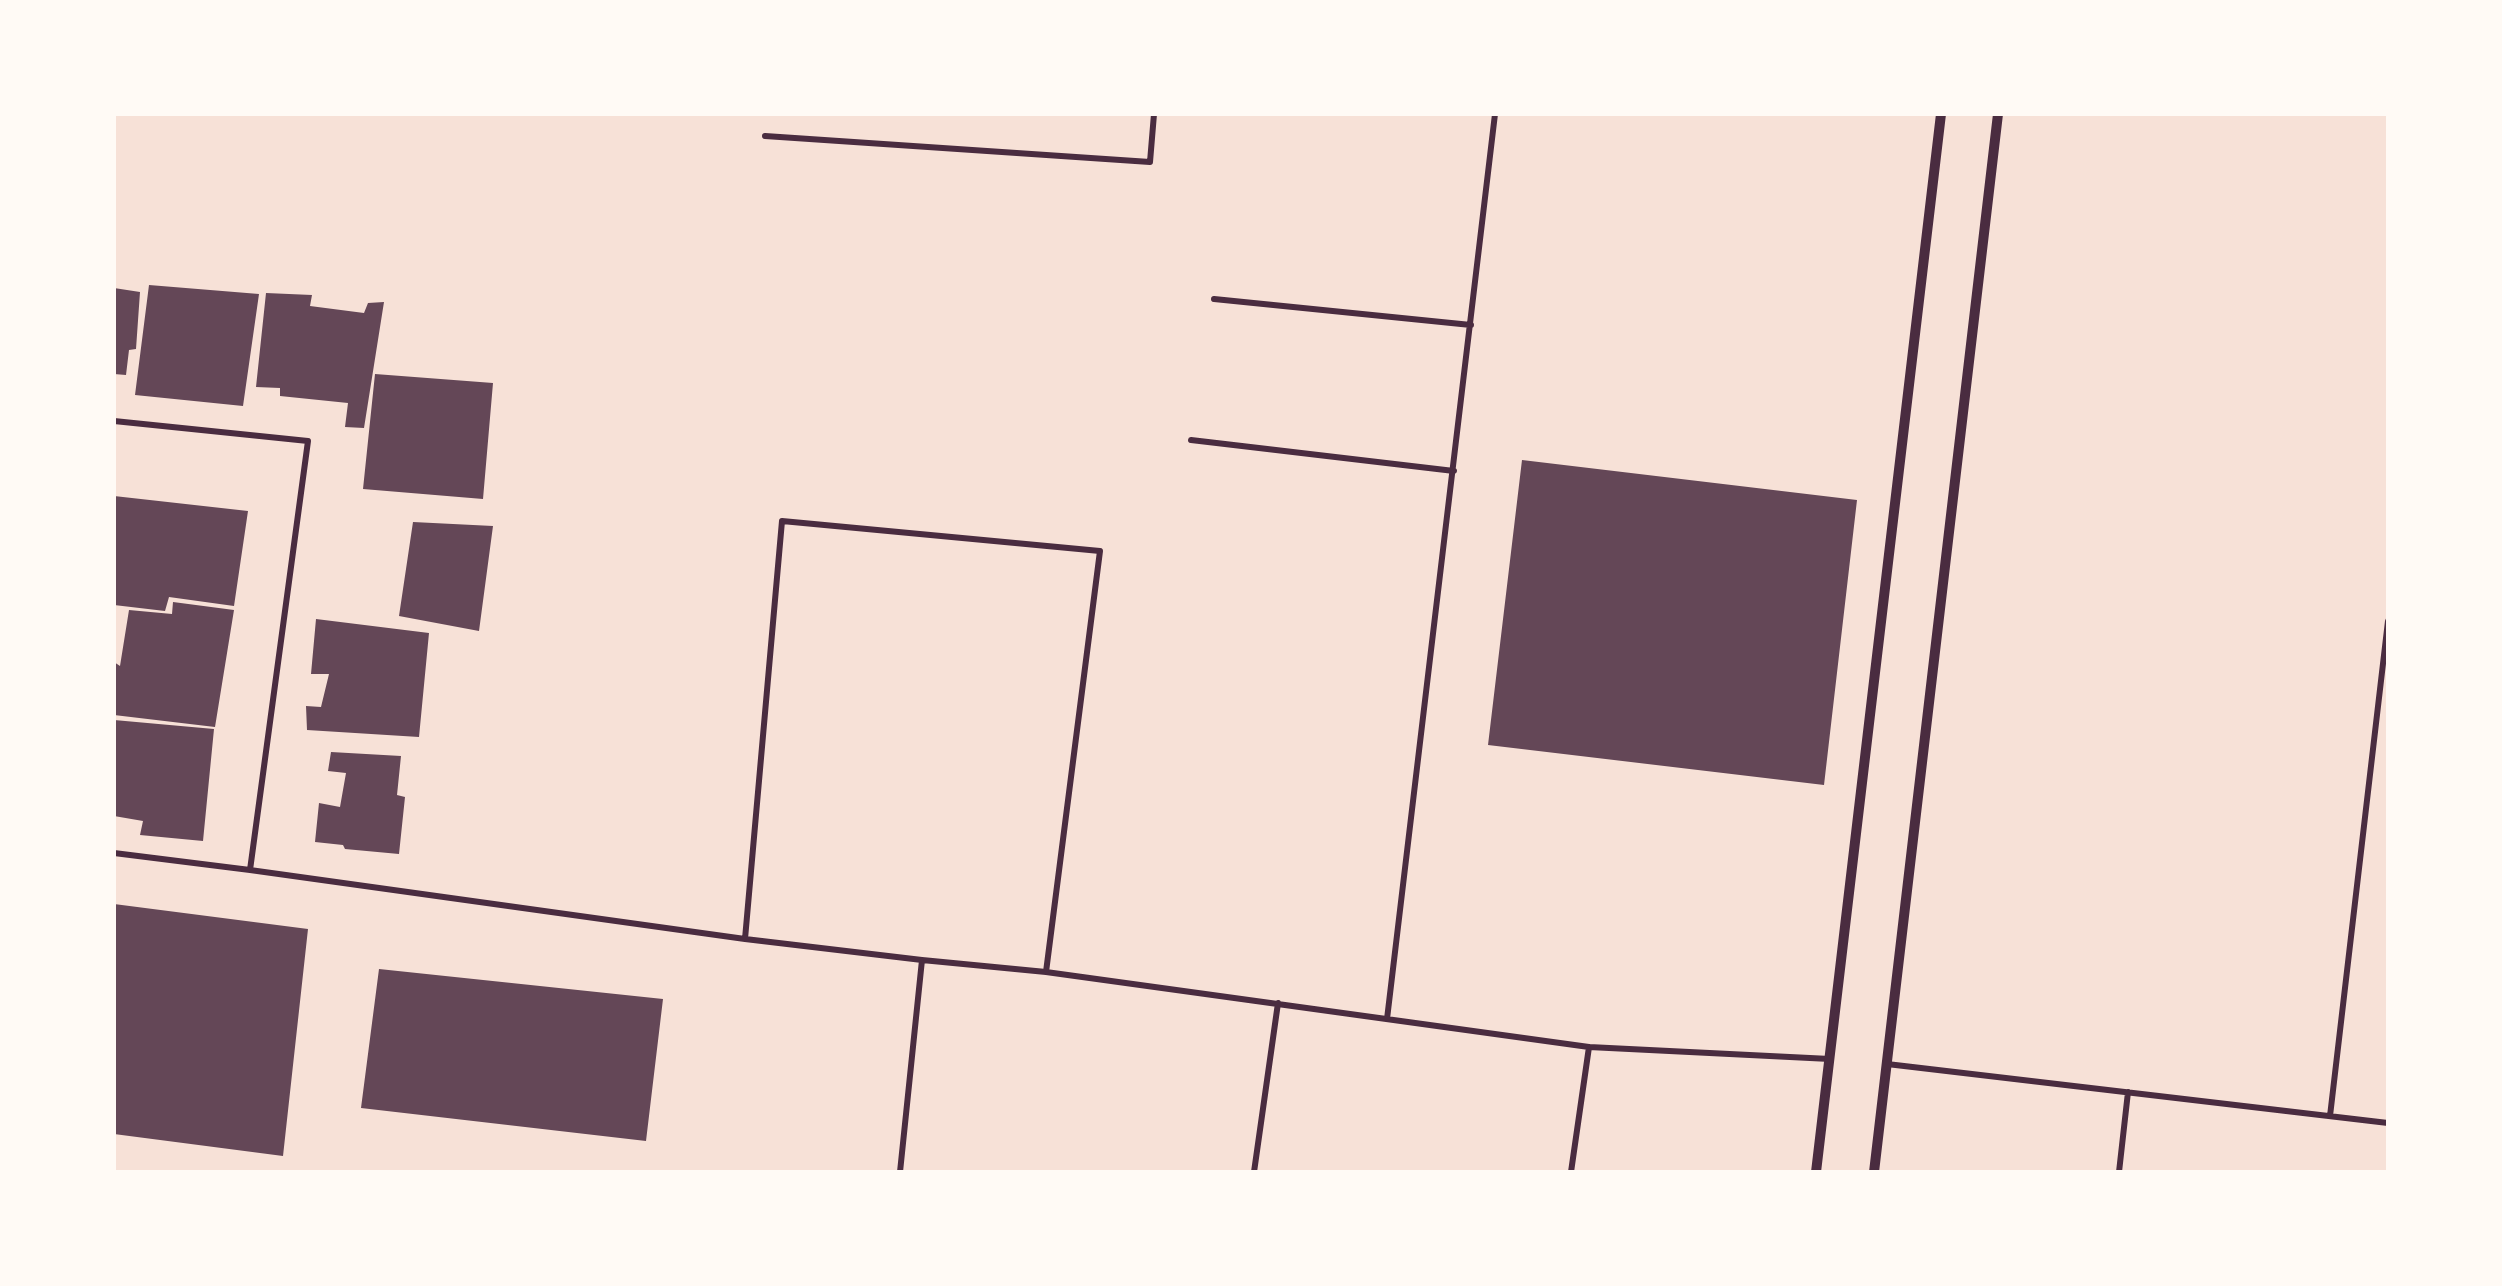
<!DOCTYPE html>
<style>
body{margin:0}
#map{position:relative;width:2502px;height:1286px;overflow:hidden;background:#f7e1d7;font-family:"Asap Condensed",sans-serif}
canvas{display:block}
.frame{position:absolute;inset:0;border:116px solid #fffaf5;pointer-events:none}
</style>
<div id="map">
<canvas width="2502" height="1286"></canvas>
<div class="frame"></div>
</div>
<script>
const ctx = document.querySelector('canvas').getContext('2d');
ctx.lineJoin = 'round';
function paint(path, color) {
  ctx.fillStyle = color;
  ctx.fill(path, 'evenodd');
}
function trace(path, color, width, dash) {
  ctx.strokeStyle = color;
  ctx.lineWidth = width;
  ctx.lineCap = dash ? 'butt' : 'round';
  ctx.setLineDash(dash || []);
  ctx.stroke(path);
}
paint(new Path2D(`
 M 149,285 L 259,294 L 243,406 L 135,395 Z
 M 114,288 L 140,292 L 136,349 L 129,350 L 126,375 L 114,374 Z
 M 266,293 L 312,295 L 310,306 L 364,313 L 368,303 L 384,302 L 364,428 L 345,427 L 348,403 L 280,396 L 280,388 L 256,387 Z
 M 375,374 L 493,383 L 483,499 L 363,489 Z
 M 1522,460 L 1857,500 L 1824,785 L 1488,745 Z
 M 114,496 L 248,511 L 234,606 L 169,597 L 165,611 L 114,605 Z
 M 413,522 L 493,526 L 479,631 L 399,616 Z
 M 173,602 L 234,610 L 215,727 L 114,715 L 114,662 L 120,666 L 129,610 L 172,614 Z
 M 316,619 L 429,633 L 419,737 L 307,730 L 306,706 L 321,707 L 329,674 L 311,674 Z
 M 114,720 L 214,729 L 203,841 L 140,835 L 143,821 L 114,816 Z
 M 331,752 L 401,756 L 397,795 L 405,797 L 399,854 L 345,849 L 343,845 L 315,842 L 319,803 L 340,807 L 346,773 L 328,771 Z
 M 114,904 L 308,929 L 283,1156 L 114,1134 Z
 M 379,969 L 663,999 L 646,1141 L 361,1108 Z`), '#644757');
trace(new Path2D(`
 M 765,136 L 1150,162 L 1154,114
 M 1214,299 L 1471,325
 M 114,421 L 308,441 L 250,870
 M 1191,440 L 1454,471
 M 114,853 L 250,870 L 745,939 L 922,960 L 1046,972 L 1589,1047 L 1830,1059
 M 745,939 L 782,521 L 1100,551 L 1046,972
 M 1387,1019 L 1495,114
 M 1887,1064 L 2388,1123
 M 2330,1116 L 2388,621
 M 900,1172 L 922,960
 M 1254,1172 L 1278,1003
 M 1571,1172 L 1589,1047
 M 2119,1172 L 2128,1092`), '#4a2c40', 6);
trace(new Path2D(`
 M 1816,1172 L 1941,114
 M 1874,1172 L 1998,114`), '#4a2c40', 10);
</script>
